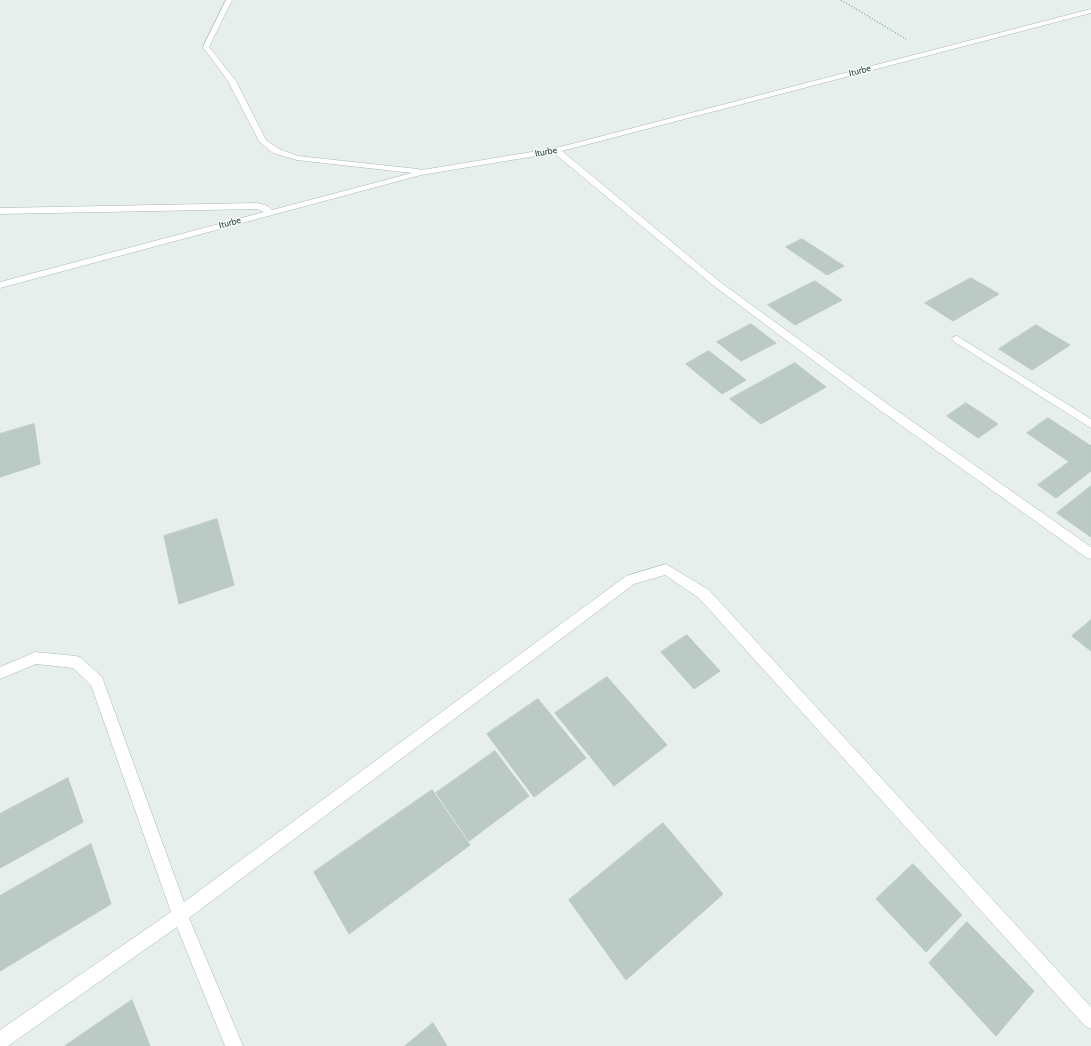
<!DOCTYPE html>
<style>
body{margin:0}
canvas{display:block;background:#e6efeb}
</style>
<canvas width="1091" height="1046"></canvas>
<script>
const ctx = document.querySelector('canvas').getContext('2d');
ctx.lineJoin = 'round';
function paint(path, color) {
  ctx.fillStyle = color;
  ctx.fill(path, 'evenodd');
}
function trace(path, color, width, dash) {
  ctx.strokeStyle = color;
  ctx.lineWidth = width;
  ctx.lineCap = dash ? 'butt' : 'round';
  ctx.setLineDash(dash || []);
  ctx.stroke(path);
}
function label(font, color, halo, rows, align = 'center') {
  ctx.font = font + ' Cabin,sans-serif';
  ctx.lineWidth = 3;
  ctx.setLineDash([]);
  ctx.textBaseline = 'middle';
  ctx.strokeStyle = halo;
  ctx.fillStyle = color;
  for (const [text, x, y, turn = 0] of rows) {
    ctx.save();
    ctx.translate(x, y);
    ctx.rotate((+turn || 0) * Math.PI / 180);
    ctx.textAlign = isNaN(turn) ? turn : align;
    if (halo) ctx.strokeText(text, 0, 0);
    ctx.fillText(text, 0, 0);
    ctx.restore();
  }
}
const building = new Path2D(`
 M 802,239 L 844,266 L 827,275 L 786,247 Z
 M 971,278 L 999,294 L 953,321 L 925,303 Z
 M 815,281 L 842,300 L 795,325 L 768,305 Z
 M 751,324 L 776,343 L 741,361 L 717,342 Z
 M 1036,325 L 1070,345 L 1032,370 L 999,349 Z
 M 709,351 L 746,380 L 722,394 L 686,364 Z
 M 795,363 L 826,387 L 761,424 L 730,399 Z
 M 966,403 L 998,424 L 978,438 L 947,416 Z
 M 1048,418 L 1091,446 L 1091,471 L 1087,474 L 1027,433 Z
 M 34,424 L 40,464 L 0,477 L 0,434 Z
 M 1069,462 L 1087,474 L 1056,498 L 1038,485 Z
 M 1091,486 L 1091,537 L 1057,513 Z
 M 217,519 L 234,585 L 179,604 L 164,536 Z
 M 1091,620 L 1091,651 L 1072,636 Z
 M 687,635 L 720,671 L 694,689 L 661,652 Z
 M 607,677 L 667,745 L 614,786 L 555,713 Z
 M 538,699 L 586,758 L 534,797 L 487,734 Z
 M 495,751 L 529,796 L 469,841 L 436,793 Z
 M 68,778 L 83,822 L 0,868 L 0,814 Z
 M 432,790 L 470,845 L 349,934 L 314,872 Z
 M 663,823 L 723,894 L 626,980 L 569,900 Z
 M 91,844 L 111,904 L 0,971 L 0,896 Z
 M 913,864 L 962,915 L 926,952 L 876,899 Z
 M 967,922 L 1034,991 L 996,1036 L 929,963 Z
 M 132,1000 L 150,1046 L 65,1046 Z
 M 433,1023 L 447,1046 L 405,1046 Z`);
paint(building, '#bbcac4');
trace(building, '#b8c9c2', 1);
const street = new Path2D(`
 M 226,0 L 232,0 L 209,47 L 236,81 L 266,140 L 279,149 L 298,156 L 418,169 L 422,170 L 556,148 L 1091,9 L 1091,13 L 562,151 L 720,282 L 889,405 L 1091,547 L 1091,559 L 1087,558 L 881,411 L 714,286 L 554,153 L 421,175 L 0,288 L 0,282 L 264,212 L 257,209 L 0,214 L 0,208 L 257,203 L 268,206 L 272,210 L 412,173 L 297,160 L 273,153 L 259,141 L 228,81 L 203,47 Z
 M 957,336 L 1091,419 L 1091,428 L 953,341 L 952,339 L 953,337 Z
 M 666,564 L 709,590 L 1091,1007 L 1091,1029 L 1085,1026 L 699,598 L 665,575 L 634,584 L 189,918 L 243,1046 L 225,1046 L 177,927 L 8,1046 L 0,1046 L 0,1030 L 171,912 L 91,685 L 73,668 L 36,664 L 0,679 L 0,667 L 35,652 L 76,656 L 81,658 L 102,677 L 184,902 L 626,576 Z`);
trace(street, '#a8b8b2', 1);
trace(new Path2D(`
 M 841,0 L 906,39`), '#86b3a5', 1.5, [1, 2]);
paint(street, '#fff');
label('9px', '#24423a', '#f7fbf9', [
 ["Iturbe",860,71,-15],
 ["Iturbe",546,152,-10],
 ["Iturbe",230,223,-15]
]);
</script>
